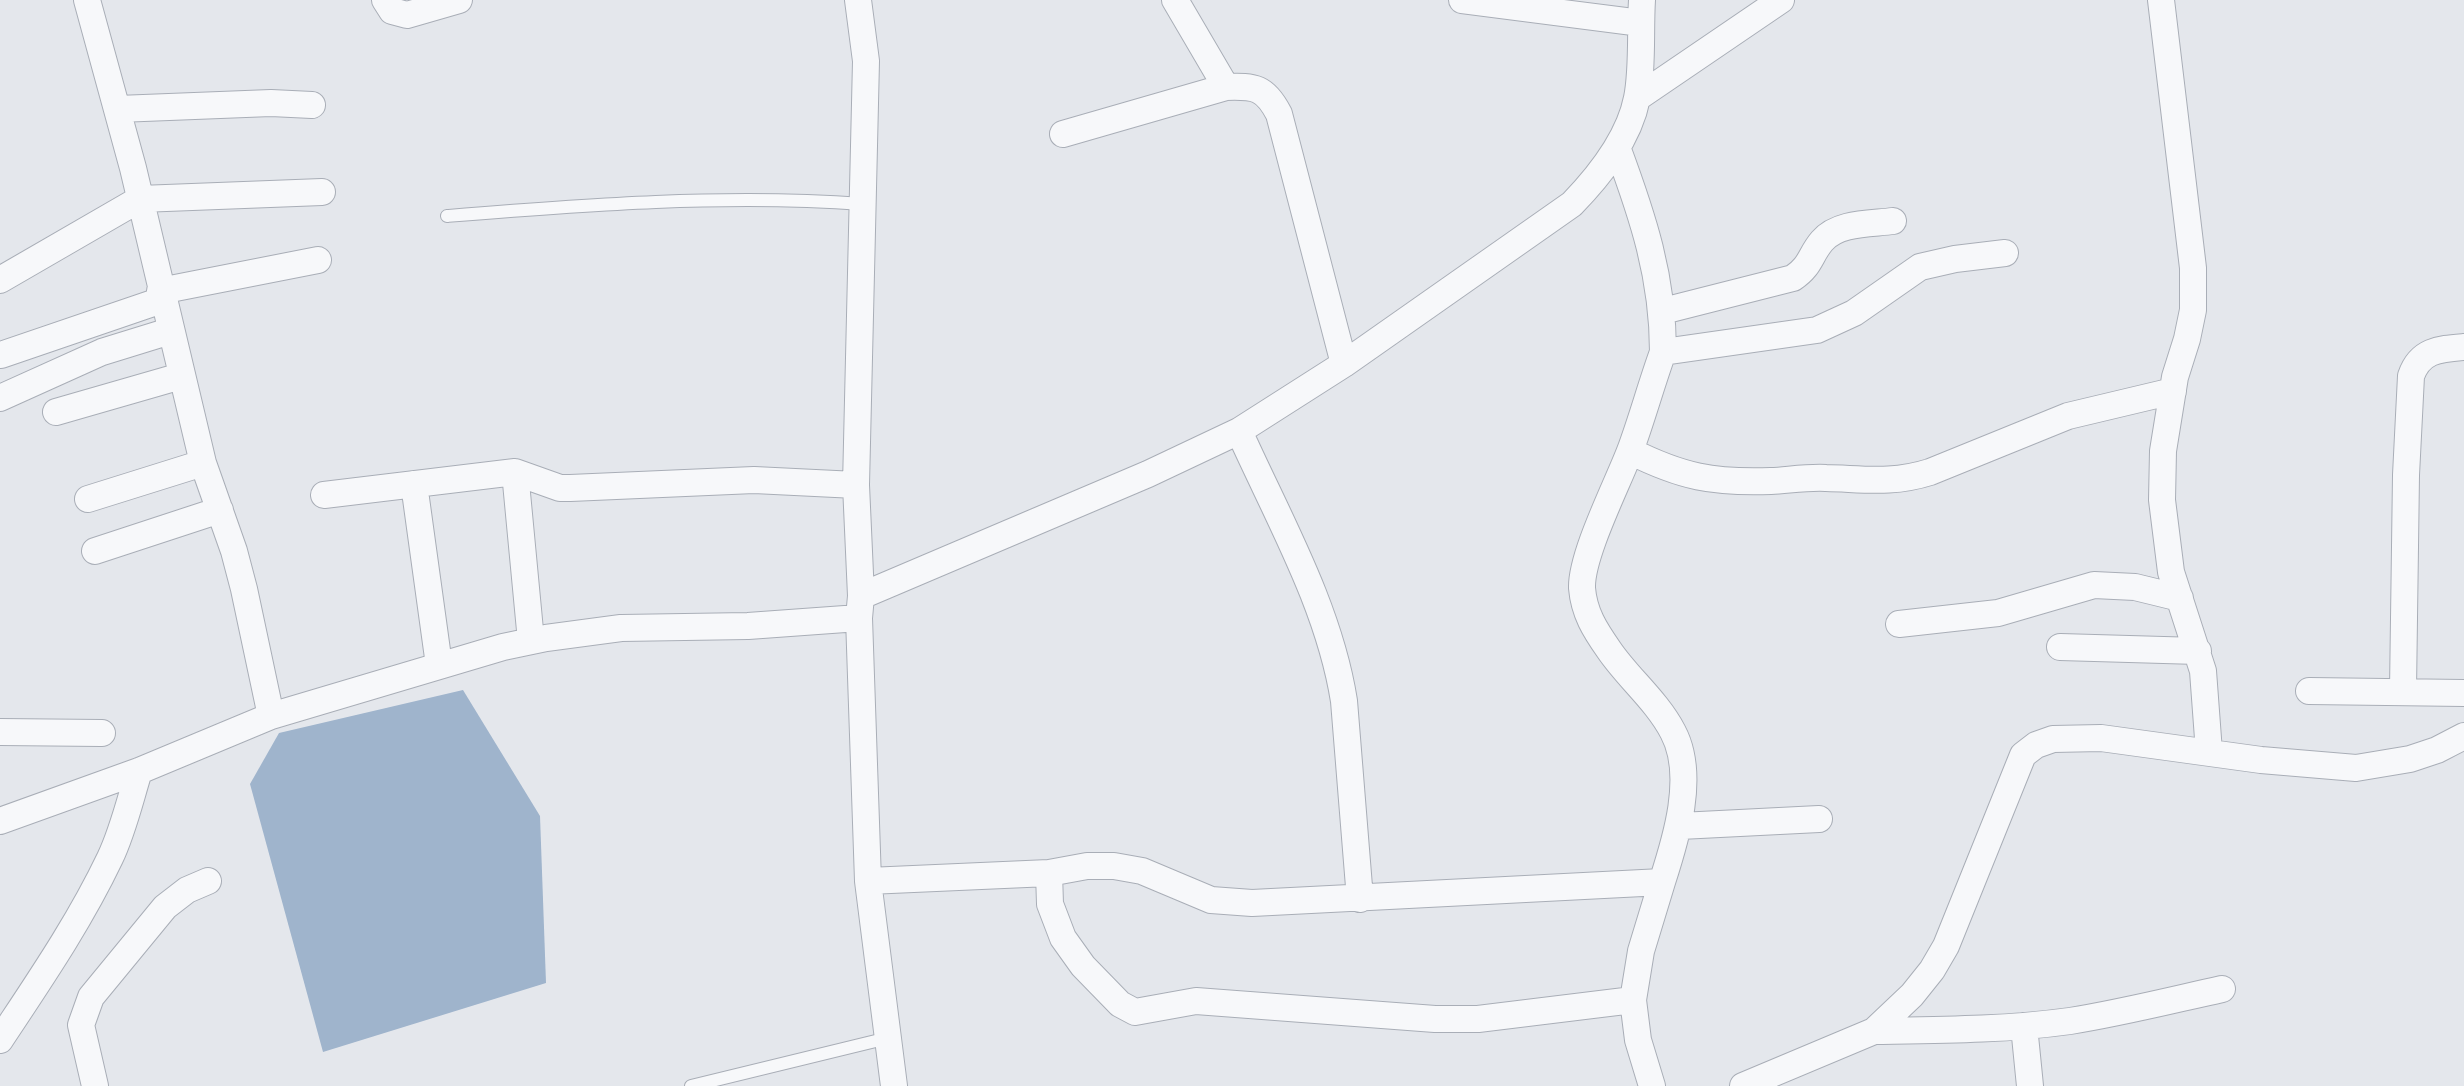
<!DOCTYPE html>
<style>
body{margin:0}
canvas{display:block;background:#e4e7ec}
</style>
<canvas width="2464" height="1086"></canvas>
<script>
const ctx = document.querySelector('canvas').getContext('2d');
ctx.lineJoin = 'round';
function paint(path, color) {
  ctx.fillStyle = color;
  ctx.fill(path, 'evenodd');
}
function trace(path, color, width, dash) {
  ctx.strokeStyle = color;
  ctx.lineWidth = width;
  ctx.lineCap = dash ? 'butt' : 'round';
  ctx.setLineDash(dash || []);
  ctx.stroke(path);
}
paint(new Path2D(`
 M 463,690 L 540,816 L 546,983 L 323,1052 L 250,784 L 279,733 Z`), '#9fb4cc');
const lane = new Path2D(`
 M 447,216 C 586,205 724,194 863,204
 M 691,1086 L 888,1038`);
const street = new Path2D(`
 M 87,0 L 133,168 L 203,463 L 234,551 L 244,589 L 271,716
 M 385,0 L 392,11 L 407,15 L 459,0
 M 858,0 L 866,61 L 856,485 L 861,596 L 859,618 L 868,881 L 894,1086
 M 1175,0 L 1226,87
 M 1462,0 L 1641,23
 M 2161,0 L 2193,268 L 2193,310 L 2187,339 L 2175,377 L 2163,451 L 2162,500 L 2171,572 L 2203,671 L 2209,752
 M 1637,98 L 1781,0
 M 118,109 L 271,103 L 312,105
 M 1063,134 L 1226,87 C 1255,86 1265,87 1279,114 L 1344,364
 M 1617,147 C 1643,217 1663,277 1663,352 L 1817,330 L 1854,313 L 1920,267 L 1955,259 L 2005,253
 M 0,280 L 140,199 L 322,192
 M 160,291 L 318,260
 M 1663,311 L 1793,278 C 1811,266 1810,255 1822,241 C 1838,222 1871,224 1893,221
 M 1,355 L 162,300
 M 0,398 L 102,352 L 170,331
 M 56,412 L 181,376
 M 1239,431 C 1278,518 1329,606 1344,701 L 1360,899
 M 1630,451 C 1682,477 1713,483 1771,481 C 1789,480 1808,477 1826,478 C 1865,479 1892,484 1930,472 L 2068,416 L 2173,391
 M 515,472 L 531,641
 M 414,484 L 439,665
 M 324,495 L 515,472 L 560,488 L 570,488 L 754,480 L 856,485
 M 88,499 L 203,463
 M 95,551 L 220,510
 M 861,596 L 1148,474 L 1239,431 L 1344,364 L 1572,204 C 1600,175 1629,139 1637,98 C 1643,69 1640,30 1642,0
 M 1899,624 L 1998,613 L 2094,585 L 2135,587 L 2180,598
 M 2060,647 L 2198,651
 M 2403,690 L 2406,475 L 2411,376 C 2420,350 2439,349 2464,347
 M 2309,691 L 2464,693
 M 0,732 L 102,733
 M 0,821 L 139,771 L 271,716 L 503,647 L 546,638 L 621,628 L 748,626 L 859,618
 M 1680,826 L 1819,819
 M 1049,873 L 1050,904 L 1063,938 L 1083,966 L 1120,1004 L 1135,1012 L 1196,1001 L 1435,1019 L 1478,1019 L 1633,1000 L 1641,951 L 1662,882
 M 868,881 L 1049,873 L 1087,866 L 1114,866 L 1142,871 L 1211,900 L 1252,903 L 1662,882 C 1676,839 1696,775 1673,732 C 1657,701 1628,678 1609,650 C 1595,630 1584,613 1582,588 C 1581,555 1617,485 1630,451 C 1642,419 1651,385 1663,352
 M 1633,1000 L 1638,1040 L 1652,1086
 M 2024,1026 L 2030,1086
 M 1874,1031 C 1940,1030 2005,1030 2070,1021 C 2121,1013 2172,1000 2222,989
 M 0,1040 C 39,981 79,923 110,858 C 123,831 130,800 139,771
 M 95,1086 L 81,1025 L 91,997 L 165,907 L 187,890 L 208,881
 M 1743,1086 L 1874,1031 L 1912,995 L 1932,970 L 1946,946 L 2023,755 L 2036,745 L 2053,739 L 2101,738 L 2261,760 L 2356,768 L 2410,759 L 2437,750 L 2464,736`);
trace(lane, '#a9aeb7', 14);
trace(street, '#a9aeb7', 28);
trace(lane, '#f7f8fa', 12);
trace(street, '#f7f8fa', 26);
</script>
